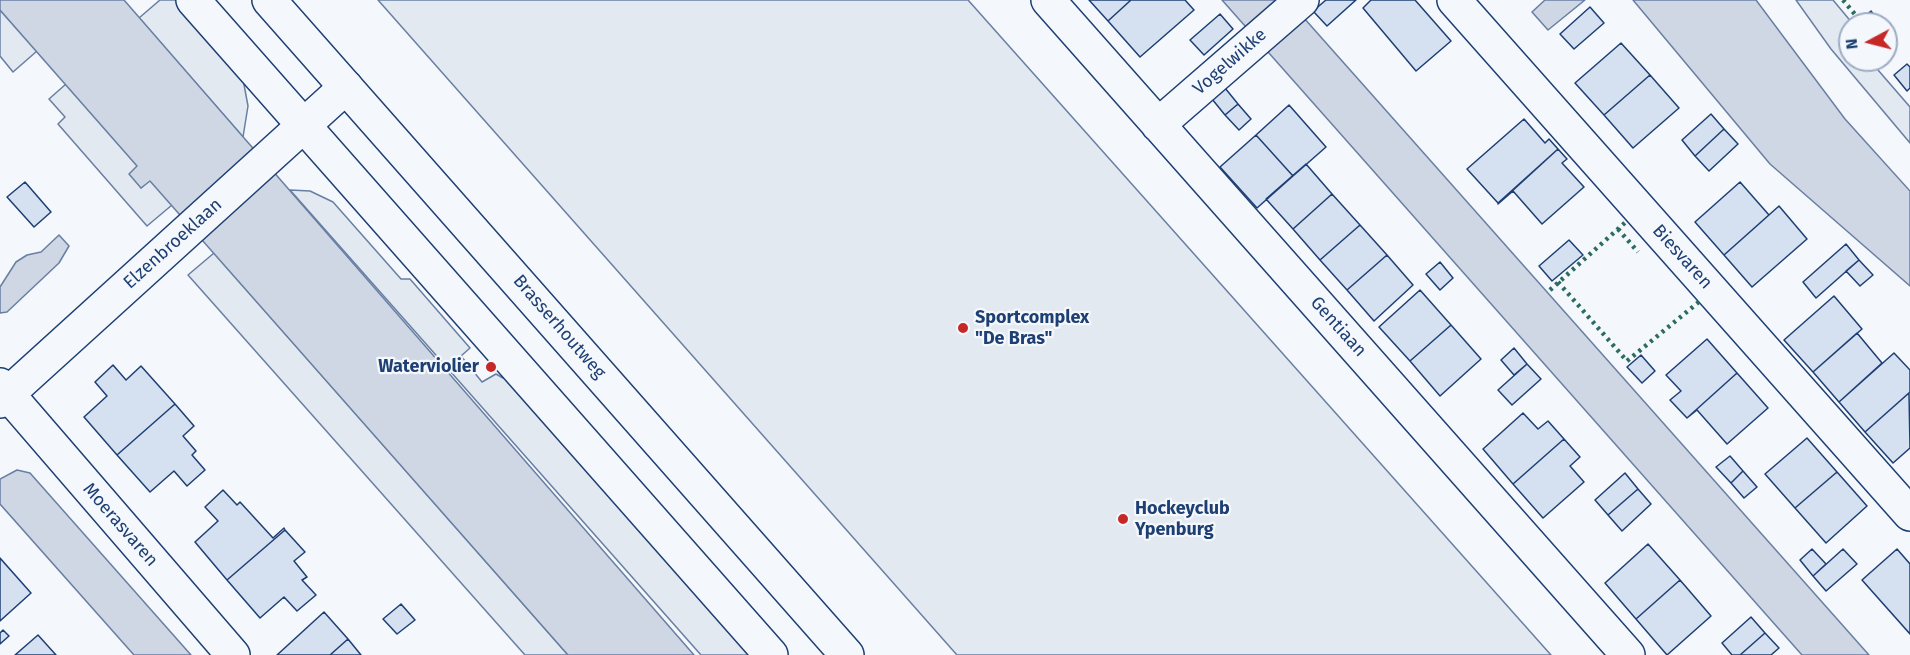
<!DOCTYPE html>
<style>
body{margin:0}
#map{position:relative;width:1910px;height:655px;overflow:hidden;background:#f4f7fb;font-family:"Fira Sans",sans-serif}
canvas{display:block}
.north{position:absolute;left:1838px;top:12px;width:60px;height:60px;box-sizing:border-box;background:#f4f7fb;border:2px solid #9eadc5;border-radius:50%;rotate:263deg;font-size:16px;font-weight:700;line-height:24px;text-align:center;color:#1d3f73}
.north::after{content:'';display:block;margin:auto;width:21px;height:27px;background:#c62828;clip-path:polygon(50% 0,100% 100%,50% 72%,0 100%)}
</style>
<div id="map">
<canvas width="1910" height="655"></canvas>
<div class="north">N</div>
</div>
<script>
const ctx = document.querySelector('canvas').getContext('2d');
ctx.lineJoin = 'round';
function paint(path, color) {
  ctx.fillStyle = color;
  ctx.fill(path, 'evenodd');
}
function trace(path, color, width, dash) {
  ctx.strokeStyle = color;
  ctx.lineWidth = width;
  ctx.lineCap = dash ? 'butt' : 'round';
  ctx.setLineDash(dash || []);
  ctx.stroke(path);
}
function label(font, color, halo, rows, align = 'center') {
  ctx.font = font + ' "Fira Sans",sans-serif';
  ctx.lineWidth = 4.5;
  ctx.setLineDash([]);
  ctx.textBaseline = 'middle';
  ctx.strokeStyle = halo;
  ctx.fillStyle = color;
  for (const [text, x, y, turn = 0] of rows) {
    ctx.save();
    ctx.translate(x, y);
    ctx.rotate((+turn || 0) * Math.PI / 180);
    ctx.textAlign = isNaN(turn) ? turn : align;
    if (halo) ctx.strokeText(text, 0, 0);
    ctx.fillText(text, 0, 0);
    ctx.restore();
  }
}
const green = new Path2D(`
 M 160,0 L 177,0 L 242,74 L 248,106 L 243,137 L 139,18 Z
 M 378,0 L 968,0 L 1551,655 L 957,655 Z
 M 1796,0 L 1833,0 L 1853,24 L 1850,24 L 1850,60 L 1873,60 L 1878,70 L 1910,107 L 1910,143 L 1831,49 Z
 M 0,10 L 37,51 L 13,72 L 0,56 Z
 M 66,84 L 138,166 L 141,188 L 150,180 L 172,205 L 147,226 L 58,124 L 65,117 L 49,99 Z
 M 290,190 L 310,191 L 333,202 L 401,279 L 410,279 L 470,348 L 461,356 L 482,382 L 496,374 L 503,378 L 509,375 L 757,655 L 701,655 Z
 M 214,253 L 568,655 L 525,655 L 188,275 Z`);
paint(green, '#e3e9f0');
trace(green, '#687fa3', 1.5);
const water = new Path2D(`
 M 0,0 L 124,0 L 694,655 L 568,655 L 150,181 L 141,188 L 129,174 L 137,166 L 0,10 Z
 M 1222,0 L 1288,0 L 1869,655 L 1802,655 Z
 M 1545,0 L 1585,0 L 1548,30 L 1532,12 Z
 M 1633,0 L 1756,0 L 1845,119 L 1910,191 L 1910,286 L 1770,164 Z
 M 59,235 L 69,246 L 59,263 L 7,312 L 0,313 L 0,287 L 16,262 L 27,255 L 41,252 Z
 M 17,470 L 30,473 L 191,655 L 134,655 L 0,504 L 0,479 Z`);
paint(water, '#cfd7e4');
trace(water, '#687fa3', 1.5);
const building = new Path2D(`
 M 1089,0 L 1131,0 L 1108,21 Z
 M 1131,0 L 1185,0 L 1194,10 L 1140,57 L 1108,21 Z
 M 1326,0 L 1356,0 L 1327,26 L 1313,11 Z
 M 1371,0 L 1415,0 L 1451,41 L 1416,71 L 1363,8 Z
 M 1590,7 L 1604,23 L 1574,49 L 1560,34 Z
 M 1871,11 L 1881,24 L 1864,24 L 1861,20 Z
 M 1220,14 L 1233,29 L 1204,55 L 1190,40 Z
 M 1621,43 L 1650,75 L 1604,115 L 1575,83 Z
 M 1907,64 L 1910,67 L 1910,88 L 1907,91 L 1894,75 Z
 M 1650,75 L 1679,108 L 1633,148 L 1604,115 Z
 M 1225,88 L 1238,104 L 1225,115 L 1212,99 Z
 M 1238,104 L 1251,119 L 1239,130 L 1225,115 Z
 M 1289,105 L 1326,147 L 1293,176 L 1256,135 Z
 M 1711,114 L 1724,129 L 1695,156 L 1682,140 Z
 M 1524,119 L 1545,143 L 1549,139 L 1558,149 L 1498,203 L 1467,169 Z
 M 1724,129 L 1738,144 L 1709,171 L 1695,156 Z
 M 1256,135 L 1293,176 L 1257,208 L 1220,167 Z
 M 1558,149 L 1567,159 L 1562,163 L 1584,187 L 1542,224 L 1513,191 L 1498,204 Z
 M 1306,164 L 1332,194 L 1293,229 L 1266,199 Z
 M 25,182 L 51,212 L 34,227 L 7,197 Z
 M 1740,182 L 1769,215 L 1724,255 L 1695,222 Z
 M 1332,194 L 1360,225 L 1320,260 L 1293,229 Z
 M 1779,206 L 1807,239 L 1752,287 L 1724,255 Z
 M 1360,225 L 1387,255 L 1347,290 L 1320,260 Z
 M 1569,240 L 1583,255 L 1552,281 L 1539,266 Z
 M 1846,244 L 1859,260 L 1816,298 L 1803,282 Z
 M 1387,255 L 1413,285 L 1374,321 L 1347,290 Z
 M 1859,260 L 1873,275 L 1860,286 L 1846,271 Z
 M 1440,262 L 1453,278 L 1440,290 L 1426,274 Z
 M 1420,290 L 1451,325 L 1410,361 L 1379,327 Z
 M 1834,296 L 1862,329 L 1813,372 L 1784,340 Z
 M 1451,325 L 1481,359 L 1440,396 L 1410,361 Z
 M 1857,333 L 1882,363 L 1839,402 L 1813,372 Z
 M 1707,339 L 1737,373 L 1687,418 L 1670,400 L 1681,391 L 1666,375 Z
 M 1514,348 L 1527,364 L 1514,375 L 1501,360 Z
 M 1894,353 L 1910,370 L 1910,392 L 1865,432 L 1839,402 Z
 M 1641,355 L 1655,371 L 1642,383 L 1627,367 Z
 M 1527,364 L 1541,379 L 1512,405 L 1498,390 Z
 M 113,365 L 126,380 L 141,366 L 175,404 L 117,455 L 84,417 L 107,396 L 95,382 Z
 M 1737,373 L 1768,408 L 1727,444 L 1697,410 L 1687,418 Z
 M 1909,393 L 1910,448 L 1893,463 L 1865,432 Z
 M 175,404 L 194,426 L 183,436 L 196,451 L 192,455 L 205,470 L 187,486 L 174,471 L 150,492 L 117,455 Z
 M 1523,413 L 1538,429 L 1548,421 L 1564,439 L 1513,484 L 1483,449 Z
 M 1807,438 L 1837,472 L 1795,508 L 1765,474 Z
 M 1564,439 L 1580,457 L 1570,466 L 1584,482 L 1543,518 L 1513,484 Z
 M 1730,456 L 1743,471 L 1731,483 L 1716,467 Z
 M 1743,471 L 1757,487 L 1744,498 L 1731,483 Z
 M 1837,472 L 1867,506 L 1826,543 L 1795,508 Z
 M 1625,473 L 1638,489 L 1608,515 L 1595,500 Z
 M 1638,489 L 1651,504 L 1622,531 L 1608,515 Z
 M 223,490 L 237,505 L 240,502 L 273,538 L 284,528 L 285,530 L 227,580 L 195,542 L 218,521 L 205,507 Z
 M 285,530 L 305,552 L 294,561 L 307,577 L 302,580 L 316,595 L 297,611 L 284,597 L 260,618 L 227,580 Z
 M 1648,544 L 1680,580 L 1636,619 L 1605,583 Z
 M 1812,549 L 1826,564 L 1813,576 L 1800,560 Z
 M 1843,549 L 1857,564 L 1826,591 L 1813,576 Z
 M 1897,549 L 1910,564 L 1910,634 L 1862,580 Z
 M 0,558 L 31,593 L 0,621 Z
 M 1680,580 L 1711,616 L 1667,655 L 1636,619 Z
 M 401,604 L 415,620 L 397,634 L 383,619 Z
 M 324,612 L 348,639 L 330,655 L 277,655 Z
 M 1751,617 L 1765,633 L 1740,655 L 1732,655 L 1722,643 Z
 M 3,630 L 9,636 L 0,644 L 0,633 Z
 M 1765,633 L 1779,648 L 1771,655 L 1740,655 Z
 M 38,635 L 56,655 L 15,655 Z
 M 348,639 L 361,655 L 330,655 Z`);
paint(building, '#d5e0f0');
trace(building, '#1d3f73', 1.5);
const minor = new Path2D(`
 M 1048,0 L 1628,655
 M 1454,0 L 1910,514
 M 1158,125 L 1302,0
 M 0,385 L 233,655
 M 0,401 L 346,87`);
const major = new Path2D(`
 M 193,0 L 771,655
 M 269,0 L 847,655`);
trace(minor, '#1d3f73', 36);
trace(major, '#1d3f73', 36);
trace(minor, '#f4f7fb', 33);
trace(major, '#f4f7fb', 33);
trace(new Path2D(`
 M 1843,0 L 1863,24
 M 1886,56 L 1888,58
 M 1618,229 L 1638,252
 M 1558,282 L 1627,361 L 1700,301
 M 1550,290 L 1628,220`), '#2c6c60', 4.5, [3, 4.5]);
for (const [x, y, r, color] of [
 [963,328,6,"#c62828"],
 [491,367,6,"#c62828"],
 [1123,519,6,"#c62828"]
]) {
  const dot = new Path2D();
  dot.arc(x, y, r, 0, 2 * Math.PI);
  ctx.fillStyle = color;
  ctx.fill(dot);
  trace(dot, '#f4f7fb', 2);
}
label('18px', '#1d3f73', '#f4f7fb', [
 ["Vogelwikke",1230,62,-41],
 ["Elzenbroeklaan",173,244,-42],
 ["Biesvaren",1682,257,48],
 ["Brasserhoutweg",559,327,49],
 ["Gentiaan",1338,327,48],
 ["Moerasvaren",120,525,49]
]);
label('bold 18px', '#1d3f73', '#f4f7fb', [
 ["Sportcomplex",975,318],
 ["\"De Bras\"",975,339],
 ["Waterviolier",479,367,"right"],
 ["Hockeyclub",1135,509],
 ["Ypenburg",1135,530]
], 'left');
</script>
